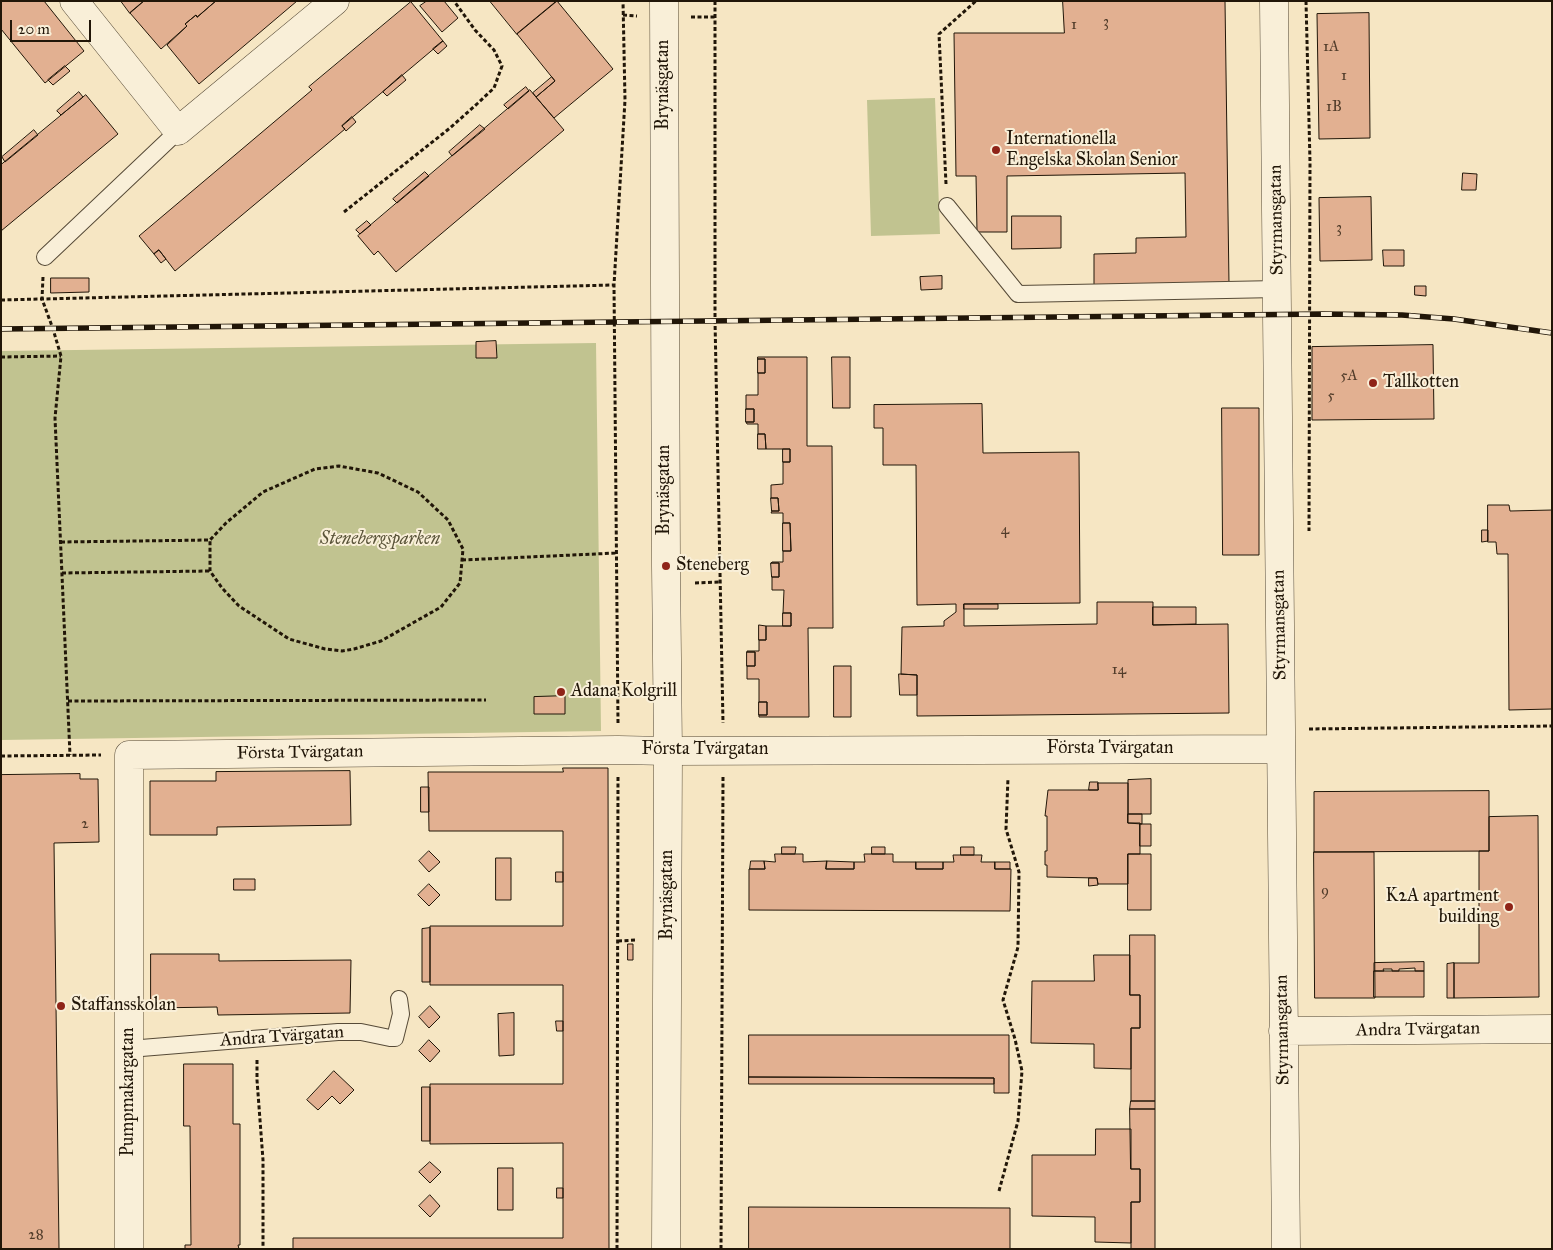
<!DOCTYPE html>
<meta charset="utf-8">
<style>
body{margin:0}
#map{position:relative;width:1553px;height:1250px;overflow:hidden;background:#f6e6c3;font-family:"IM FELL Great Primer",serif}
canvas{display:block}
.frame{position:absolute;inset:0;border:2px solid #211608;pointer-events:none}
.scale{position:absolute;left:10px;top:20px;width:81px;height:22px;box-sizing:border-box;border:2px solid #211608;border-top:0;padding-left:6px;font-size:15px;line-height:18px;white-space:nowrap;color:#211608;-webkit-text-stroke:4px #f9efd8;paint-order:stroke}
</style>
<div id="map">
<canvas width="1553" height="1250"></canvas>
<div class="frame"></div>
<div class="scale">20 m</div>
</div>
<script>
const ctx = document.querySelector('canvas').getContext('2d');
ctx.lineJoin = 'round';
function paint(path, color) {
  ctx.fillStyle = color;
  ctx.fill(path, 'evenodd');
}
function trace(path, color, width, dash) {
  ctx.strokeStyle = color;
  ctx.lineWidth = width;
  ctx.lineCap = dash ? 'butt' : 'round';
  ctx.setLineDash(dash || []);
  ctx.stroke(path);
}
function label(font, color, halo, rows, align = 'center') {
  ctx.font = font + ' "IM FELL Great Primer",serif';
  ctx.lineWidth = 4;
  ctx.setLineDash([]);
  ctx.textBaseline = 'middle';
  ctx.strokeStyle = halo;
  ctx.fillStyle = color;
  for (const [text, x, y, turn = 0] of rows) {
    ctx.save();
    ctx.translate(x, y);
    ctx.rotate((+turn || 0) * Math.PI / 180);
    ctx.textAlign = isNaN(turn) ? turn : align;
    if (halo) ctx.strokeText(text, 0, 0);
    ctx.fillText(text, 0, 0);
    ctx.restore();
  }
}
paint(new Path2D(`
 M 935,98 L 940,234 L 871,236 L 867,100 Z
 M 596,343 L 601,731 L 1,740 L 1,351 Z`), '#c1c390');
const building = new Path2D(`
 M 1,1 L 44,1 L 84,51 L 45,83 L 1,29 Z
 M 121,1 L 144,1 L 130,13 Z
 M 144,1 L 216,1 L 197,17 L 196,15 L 185,24 L 187,26 L 161,49 L 130,13 Z
 M 216,1 L 297,1 L 199,84 L 167,45 L 187,26 L 185,24 L 196,15 L 197,17 Z
 M 427,1 L 444,1 L 458,18 L 442,32 L 420,6 Z
 M 490,1 L 557,1 L 517,34 Z
 M 557,1 L 613,69 L 554,118 L 536,97 L 555,81 L 517,34 Z
 M 1063,1 L 1225,1 L 1229,284 L 1094,286 L 1094,254 L 1136,253 L 1136,238 L 1186,237 L 1185,173 L 1007,176 L 1007,232 L 977,232 L 976,176 L 956,176 L 954,33 L 1064,33 Z
 M 411,2 L 443,41 L 342,126 L 345,129 L 175,271 L 159,250 L 154,254 L 139,236 L 312,90 L 309,87 Z
 M 1369,13 L 1370,138 L 1319,139 L 1317,14 Z
 M 443,41 L 447,46 L 438,54 L 433,49 Z
 M 65,66 L 70,71 L 53,85 L 48,80 Z
 M 402,75 L 406,80 L 387,96 L 383,92 Z
 M 552,77 L 555,81 L 536,97 L 533,93 Z
 M 526,87 L 529,91 L 508,109 L 504,105 Z
 M 530,90 L 564,130 L 396,272 L 378,251 L 374,255 L 358,236 Z
 M 79,92 L 83,97 L 61,115 L 57,111 Z
 M 86,95 L 118,134 L 1,231 L 1,165 Z
 M 352,117 L 356,122 L 346,131 L 342,126 Z
 M 480,125 L 485,129 L 452,156 L 449,152 Z
 M 34,130 L 38,135 L 5,162 L 2,157 Z
 M 425,172 L 429,176 L 397,203 L 393,199 Z
 M 1463,173 L 1477,174 L 1476,190 L 1462,190 Z
 M 1371,197 L 1372,260 L 1320,261 L 1319,198 Z
 M 1012,216 L 1061,216 L 1061,248 L 1012,249 Z
 M 367,221 L 371,225 L 360,234 L 356,230 Z
 M 159,250 L 166,259 L 161,263 L 154,254 Z
 M 1383,250 L 1404,250 L 1404,266 L 1384,266 Z
 M 942,276 L 942,289 L 921,290 L 920,277 Z
 M 51,278 L 89,278 L 89,292 L 51,293 Z
 M 1415,286 L 1426,286 L 1426,296 L 1415,295 Z
 M 496,341 L 497,358 L 476,358 L 476,342 Z
 M 1433,345 L 1434,419 L 1312,420 L 1312,347 Z
 M 758,357 L 807,357 L 807,446 L 832,446 L 833,628 L 808,628 L 809,717 L 759,717 L 759,715 L 767,715 L 767,702 L 759,702 L 759,679 L 747,679 L 747,666 L 755,666 L 755,652 L 747,652 L 747,651 L 759,651 L 759,640 L 766,640 L 766,626 L 791,626 L 791,613 L 783,613 L 784,590 L 772,590 L 772,577 L 779,577 L 779,563 L 771,563 L 772,562 L 783,562 L 783,551 L 791,551 L 790,523 L 783,523 L 783,513 L 771,513 L 772,511 L 779,511 L 778,498 L 771,498 L 771,485 L 783,484 L 783,462 L 790,462 L 790,449 L 766,449 L 765,434 L 758,434 L 758,424 L 747,424 L 746,422 L 754,422 L 754,409 L 746,409 L 746,395 L 758,395 L 758,373 L 765,373 L 765,359 L 758,359 Z
 M 832,357 L 850,357 L 850,408 L 833,408 Z
 M 758,359 L 765,359 L 765,373 L 758,373 Z
 M 982,404 L 983,453 L 1079,452 L 1080,603 L 964,604 L 964,626 L 1097,624 L 1097,602 L 1153,602 L 1153,625 L 1228,624 L 1229,713 L 917,716 L 917,675 L 901,674 L 902,627 L 944,626 L 944,621 L 956,612 L 956,604 L 917,605 L 916,465 L 883,465 L 883,428 L 874,428 L 874,405 Z
 M 1222,408 L 1259,408 L 1259,555 L 1223,555 Z
 M 746,409 L 754,409 L 754,422 L 746,422 Z
 M 758,434 L 765,434 L 766,449 L 758,449 Z
 M 783,449 L 790,449 L 790,462 L 783,462 Z
 M 771,498 L 778,498 L 779,511 L 772,511 Z
 M 1488,505 L 1509,505 L 1510,511 L 1552,510 L 1552,709 L 1509,710 L 1508,554 L 1497,554 L 1496,542 L 1488,542 Z
 M 783,523 L 790,523 L 791,551 L 783,551 Z
 M 1482,530 L 1488,530 L 1488,541 L 1482,542 Z
 M 771,563 L 779,563 L 779,577 L 772,577 Z
 M 964,604 L 998,604 L 998,609 L 964,609 Z
 M 1153,607 L 1196,607 L 1196,624 L 1153,625 Z
 M 783,613 L 791,613 L 791,626 L 783,626 Z
 M 759,625 L 766,626 L 766,640 L 759,640 Z
 M 747,652 L 755,652 L 755,666 L 747,666 Z
 M 834,666 L 851,666 L 851,717 L 834,717 Z
 M 899,674 L 917,675 L 917,695 L 900,695 Z
 M 565,696 L 565,714 L 534,714 L 534,697 Z
 M 759,702 L 767,702 L 767,715 L 759,715 Z
 M 563,768 L 608,768 L 609,1249 L 293,1249 L 293,1238 L 563,1238 L 563,1143 L 430,1144 L 430,1084 L 563,1084 L 563,985 L 430,985 L 430,926 L 563,926 L 563,831 L 429,831 L 428,772 L 563,772 Z
 M 350,771 L 351,825 L 217,827 L 217,835 L 150,835 L 150,781 L 216,781 L 216,772 Z
 M 80,774 L 80,779 L 98,779 L 99,842 L 54,843 L 59,1249 L 1,1249 L 1,775 Z
 M 1151,779 L 1151,814 L 1128,814 L 1128,780 Z
 M 1090,782 L 1098,782 L 1098,790 L 1089,790 Z
 M 1098,783 L 1128,783 L 1128,823 L 1140,823 L 1140,854 L 1128,854 L 1128,884 L 1098,884 L 1097,878 L 1047,877 L 1047,865 L 1045,865 L 1045,851 L 1047,851 L 1047,816 L 1045,816 L 1048,790 L 1098,790 Z
 M 421,787 L 429,787 L 429,812 L 421,812 Z
 M 1489,791 L 1489,851 L 1314,852 L 1314,792 Z
 M 1128,814 L 1142,814 L 1142,824 L 1128,823 Z
 M 1538,816 L 1539,997 L 1454,998 L 1454,963 L 1479,963 L 1479,851 L 1489,851 L 1489,817 Z
 M 1140,824 L 1151,824 L 1151,846 L 1140,846 Z
 M 782,847 L 796,847 L 795,854 L 782,854 Z
 M 872,847 L 885,847 L 885,854 L 872,854 Z
 M 961,847 L 974,847 L 974,855 L 961,855 Z
 M 429,851 L 440,862 L 429,872 L 419,861 Z
 M 1314,852 L 1374,852 L 1375,998 L 1315,998 Z
 M 775,854 L 803,854 L 803,862 L 827,861 L 826,869 L 854,869 L 854,862 L 865,862 L 864,854 L 893,854 L 893,862 L 916,862 L 916,869 L 943,869 L 943,862 L 954,862 L 953,855 L 982,855 L 981,862 L 995,862 L 995,869 L 1011,869 L 1010,911 L 749,910 L 749,869 L 765,869 L 764,861 L 775,862 Z
 M 1128,854 L 1151,854 L 1151,910 L 1128,910 Z
 M 496,858 L 511,858 L 511,900 L 496,900 Z
 M 751,861 L 764,861 L 765,869 L 750,869 Z
 M 827,861 L 854,862 L 854,869 L 826,869 Z
 M 916,862 L 943,862 L 943,869 L 916,869 Z
 M 995,862 L 1010,862 L 1010,869 L 995,869 Z
 M 556,872 L 563,872 L 563,882 L 556,882 Z
 M 1089,878 L 1097,878 L 1098,885 L 1089,886 Z
 M 234,879 L 255,879 L 255,890 L 234,890 Z
 M 429,884 L 440,895 L 429,906 L 418,895 Z
 M 430,928 L 430,982 L 422,982 L 422,929 Z
 M 1130,935 L 1155,935 L 1155,1101 L 1131,1101 L 1131,1028 L 1140,1028 L 1140,995 L 1130,995 Z
 M 628,944 L 633,944 L 633,960 L 628,960 Z
 M 151,954 L 219,954 L 219,961 L 351,960 L 350,1013 L 218,1015 L 217,1007 L 151,1008 Z
 M 1094,955 L 1130,955 L 1130,995 L 1140,995 L 1140,1028 L 1131,1028 L 1131,1069 L 1094,1068 L 1094,1044 L 1031,1043 L 1032,981 L 1094,981 Z
 M 1424,962 L 1424,971 L 1415,971 L 1415,968 L 1399,969 L 1399,971 L 1392,971 L 1392,969 L 1383,969 L 1384,971 L 1374,971 L 1374,963 Z
 M 1454,963 L 1454,998 L 1447,998 L 1447,964 Z
 M 1374,971 L 1424,971 L 1424,997 L 1374,997 Z
 M 430,1006 L 440,1017 L 429,1028 L 419,1017 Z
 M 514,1013 L 514,1055 L 499,1056 L 498,1014 Z
 M 556,1021 L 563,1021 L 563,1031 L 557,1031 Z
 M 749,1035 L 1009,1035 L 1009,1093 L 994,1093 L 994,1078 L 749,1077 Z
 M 429,1040 L 440,1051 L 430,1062 L 419,1051 Z
 M 184,1064 L 233,1064 L 233,1124 L 240,1124 L 240,1245 L 238,1245 L 239,1249 L 185,1249 L 185,1245 L 191,1245 L 190,1126 L 184,1126 Z
 M 334,1071 L 354,1090 L 340,1104 L 332,1096 L 318,1110 L 307,1100 Z
 M 749,1077 L 994,1078 L 994,1084 L 749,1084 Z
 M 422,1087 L 430,1087 L 430,1141 L 422,1141 Z
 M 1131,1101 L 1155,1101 L 1155,1109 L 1130,1109 Z
 M 1130,1109 L 1155,1109 L 1155,1249 L 1131,1249 L 1131,1202 L 1140,1202 L 1140,1169 L 1131,1169 Z
 M 1096,1129 L 1131,1129 L 1131,1169 L 1140,1169 L 1140,1202 L 1131,1202 L 1131,1243 L 1095,1242 L 1095,1217 L 1032,1216 L 1032,1155 L 1095,1155 Z
 M 430,1162 L 441,1172 L 430,1183 L 419,1172 Z
 M 498,1168 L 513,1168 L 513,1210 L 498,1210 Z
 M 557,1188 L 563,1188 L 563,1198 L 557,1198 Z
 M 430,1195 L 440,1206 L 430,1217 L 419,1206 Z
 M 749,1207 L 1010,1208 L 1010,1249 L 749,1249 Z`);
paint(building, '#e2b091');
trace(building, '#211608', 1);
const service = new Path2D(`
 M 947,206 L 1018,294 L 1278,289
 M 45,257 L 178,131
 M 129,1049 L 338,1032 L 361,1032 L 390,1038 L 395,1038 L 401,1014 L 399,999`);
const minor = new Path2D(`
 M 74,1 L 178,131 L 335,1
 M 1274,1 C 1279,417 1281,833 1286,1249
 M 1283,1031 L 1552,1029
 M 129,1249 L 129,755 L 618,750 L 668,751 L 1281,749`);
const tertiary = new Path2D(`
 M 664,1 L 666,566 L 668,751 L 666,1249`);
trace(service, '#564a37', 18);
trace(minor, '#564a37', 29);
trace(tertiary, '#564a37', 29);
trace(new Path2D(`
 M 715,1 L 715,320 L 723,723
 M 1306,1 L 1310,162 L 1309,531
 M 623,15 L 637,16
 M 691,17 L 715,17
 M 946,184 L 939,34 L 976,1
 M 344,212 L 450,128 L 478,103 L 494,88 L 502,66 L 494,50 L 475,30 L 454,1
 M 43,277 L 42,299 L 53,329 L 61,356 L 55,418 L 70,755
 M 1,300 L 614,285
 M 1,357 L 61,356
 M 61,542 L 210,540 L 226,523 L 263,492 L 315,469 L 339,466 L 378,473 L 418,492 L 448,520 L 463,549 L 460,583 L 441,607 L 381,641 L 354,649 L 342,651 L 325,649 L 289,639 L 239,606 L 222,588 L 210,571 L 210,540
 M 462,560 L 617,553
 M 62,573 L 210,571
 M 695,583 L 720,582
 M 68,701 L 486,700
 M 618,723 L 614,285 L 625,100 L 623,1
 M 1309,729 L 1552,726
 M 1,756 L 101,755
 M 618,941 L 637,940
 M 257,1060 L 257,1080 L 263,1160 L 263,1249
 M 999,1191 L 1018,1121 L 1022,1071 L 1015,1039 L 1003,1000 L 1018,947 L 1019,872 L 1006,829 L 1008,778
 M 617,1249 L 618,776
 M 721,1249 L 723,777`), '#211608', 3, [4, 2.5]);
trace(service, '#f9efd8', 16);
trace(minor, '#f9efd8', 28);
trace(tertiary, '#f9efd8', 28);
const rail = new Path2D(`
 M 1,329 L 1322,314 L 1402,315 L 1454,319 L 1552,333`);
trace(rail, '#211608', 5.5);
trace(rail, '#f9efd8', 4, [11]);
for (const [x, y, r, color] of [
 [996,150,5,"#8f2418"],
 [1373,383,5,"#8f2418"],
 [666,566,5,"#8f2418"],
 [561,692,5,"#8f2418"],
 [1509,907,5,"#8f2418"],
 [61,1006,5,"#8f2418"]
]) {
  const dot = new Path2D();
  dot.arc(x, y, r, 0, 2 * Math.PI);
  ctx.fillStyle = color;
  ctx.fill(dot);
  trace(dot, '#f9efd8', 2);
}
label('15px', '#513c2a', null, [
 ["3",1106,22],
 ["1",1074,25],
 ["1A",1331,47],
 ["1",1344,76],
 ["1B",1334,107],
 ["3",1339,228],
 ["5A",1349,376],
 ["5",1331,396],
 ["4",1005,530],
 ["14",1119,670],
 ["2",85,824],
 ["9",1325,891],
 ["28",36,1235]
]);
label('18px', '#211608', '#f9efd8', [
 ["Brynäsgatan",664,85,-90],
 ["Styrmansgatan",1277,220,-91],
 ["Brynäsgatan",665,490,-90],
 ["Styrmansgatan",1280,625,-91],
 ["Första Tvärgatan",1110,749],
 ["Första Tvärgatan",705,750],
 ["Första Tvärgatan",300,753,-1],
 ["Brynäsgatan",668,895,-90],
 ["Styrmansgatan",1283,1030,-91],
 ["Andra Tvärgatan",1418,1030,-1],
 ["Andra Tvärgatan",282,1037,-4],
 ["Pumpmakargatan",129,1092,-90]
]);
label('18px', '#211608', '#f9efd8', [
 ["Internationella",1006,140],
 ["Engelska Skolan Senior",1006,161],
 ["Tallkotten",1383,383],
 ["Steneberg",676,566],
 ["Adana Kolgrill",571,692],
 ["K2A apartment",1499,897,"right"],
 ["building",1499,918,"right"],
 ["Staffansskolan",71,1006]
], 'left');
label('italic 18px', '#595338', '#f9efd8', [
 ["Stenebergsparken",380,540]
]);
</script>
